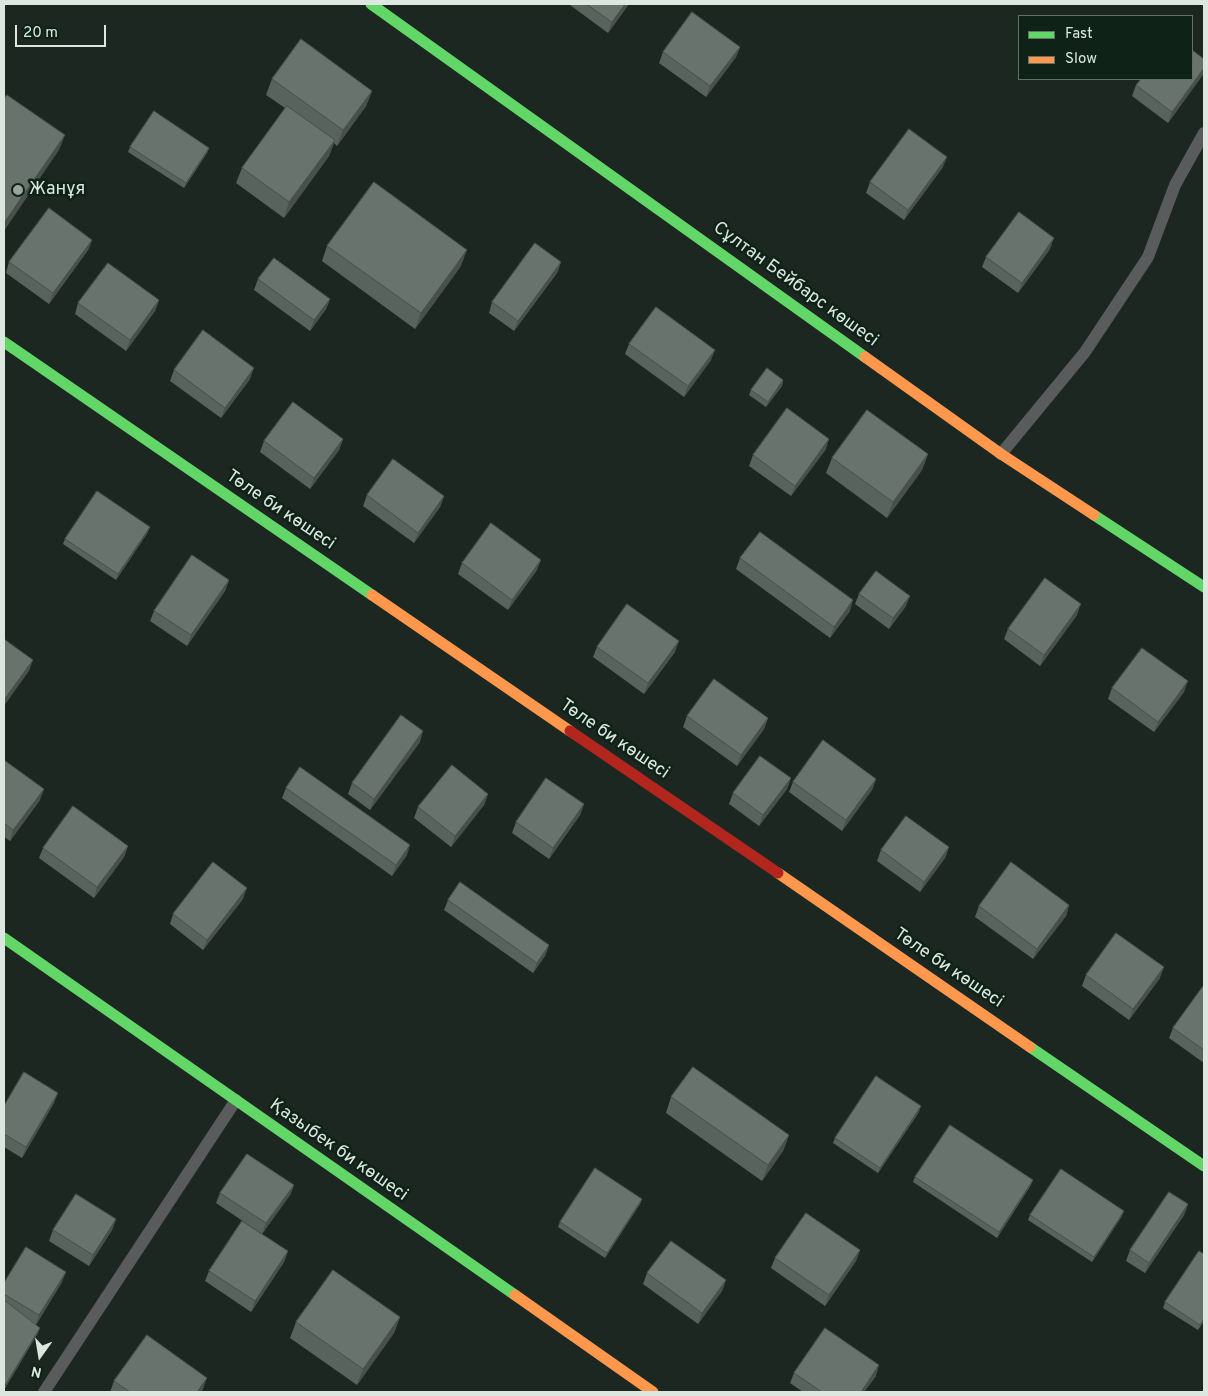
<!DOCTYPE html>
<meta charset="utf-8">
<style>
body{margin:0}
#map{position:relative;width:1208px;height:1396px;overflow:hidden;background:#1c2721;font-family:Overpass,sans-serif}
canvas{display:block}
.frame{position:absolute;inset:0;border:5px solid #dbe7df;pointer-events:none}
.legend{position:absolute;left:1018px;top:15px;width:175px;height:65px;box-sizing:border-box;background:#0e2217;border:1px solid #607167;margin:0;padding:6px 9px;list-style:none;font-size:15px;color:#dbe7df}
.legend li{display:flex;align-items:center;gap:10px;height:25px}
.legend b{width:25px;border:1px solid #607167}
.north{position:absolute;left:15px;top:1331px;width:50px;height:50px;-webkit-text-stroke:4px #0e2217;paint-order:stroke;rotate:193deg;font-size:14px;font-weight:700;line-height:20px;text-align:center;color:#dbe7df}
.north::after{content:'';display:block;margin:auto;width:18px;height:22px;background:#dbe7df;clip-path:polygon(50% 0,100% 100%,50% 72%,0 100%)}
.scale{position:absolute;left:15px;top:25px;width:91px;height:22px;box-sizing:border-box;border:2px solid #dbe7df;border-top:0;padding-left:6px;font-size:15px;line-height:18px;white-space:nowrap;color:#dbe7df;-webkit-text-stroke:4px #0e2217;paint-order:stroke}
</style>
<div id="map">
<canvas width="1208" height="1396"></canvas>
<div class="frame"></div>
<ul class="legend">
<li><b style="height:6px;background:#63d668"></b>Fast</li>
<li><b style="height:6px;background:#ff974d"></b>Slow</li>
</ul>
<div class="north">N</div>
<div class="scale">20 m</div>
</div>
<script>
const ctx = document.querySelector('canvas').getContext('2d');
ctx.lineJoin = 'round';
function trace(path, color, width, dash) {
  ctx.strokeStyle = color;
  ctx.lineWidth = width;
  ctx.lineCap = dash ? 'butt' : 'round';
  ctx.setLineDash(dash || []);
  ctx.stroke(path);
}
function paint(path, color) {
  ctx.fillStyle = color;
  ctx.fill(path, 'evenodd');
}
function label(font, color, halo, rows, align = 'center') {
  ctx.font = font + ' Overpass,sans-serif';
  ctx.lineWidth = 5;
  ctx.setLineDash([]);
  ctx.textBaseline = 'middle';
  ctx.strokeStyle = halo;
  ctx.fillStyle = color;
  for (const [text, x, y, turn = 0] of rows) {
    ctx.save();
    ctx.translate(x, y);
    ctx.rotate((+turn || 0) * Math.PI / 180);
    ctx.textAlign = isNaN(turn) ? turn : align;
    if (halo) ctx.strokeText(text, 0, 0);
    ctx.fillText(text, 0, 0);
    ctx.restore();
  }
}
trace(new Path2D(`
 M 1001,454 L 1085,352 L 1148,257 L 1175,185 L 1204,133
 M 44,1392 L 236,1100`), '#5a5b5c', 12);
trace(new Path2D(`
 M 371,4 L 865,357
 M 4,342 L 372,595
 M 1094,515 L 1204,587
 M 4,938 L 515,1295
 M 1030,1047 L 1204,1166`), '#63d668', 11);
trace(new Path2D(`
 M 865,357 L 1001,454 L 1094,515
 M 372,595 L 570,731
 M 778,873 L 1030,1047
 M 515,1295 L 653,1392`), '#ff974d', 11);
trace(new Path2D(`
 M 570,731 L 778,873`), '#b3261e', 11);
paint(new Path2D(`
 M 571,4 L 629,4 L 608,33 L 570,5 Z
 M 740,47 L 736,57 L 706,97 L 659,63 L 663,52 Z
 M 1204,59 L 1204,73 L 1168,123 L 1132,96 L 1136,85 Z
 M 272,79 L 372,91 L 366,106 L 337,146 L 334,143 L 329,156 L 284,218 L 236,183 L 242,168 L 285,108 L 266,95 Z
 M 130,147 L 209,148 L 207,153 L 184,188 L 128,152 Z
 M 943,167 L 904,220 L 866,193 L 870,182 Z
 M 92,240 L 88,250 L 49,304 L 6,273 L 9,262 Z
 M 327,246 L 461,266 L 415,329 L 322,261 Z
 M 1050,249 L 1018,293 L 982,267 L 986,257 Z
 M 561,262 L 557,273 L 514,331 L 489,313 L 492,302 Z
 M 258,279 L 330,299 L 326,309 L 310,331 L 254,290 Z
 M 159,300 L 155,311 L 126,351 L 75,314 L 78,303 Z
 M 629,344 L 711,360 L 684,397 L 625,354 Z
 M 174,370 L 250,379 L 221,418 L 170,381 Z
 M 783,380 L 782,386 L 766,407 L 749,395 L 751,390 Z
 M 343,439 L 339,450 L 310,489 L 260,452 L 264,441 Z
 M 826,449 L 791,496 L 749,466 L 753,455 Z
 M 928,454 L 922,470 L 887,518 L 826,473 L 832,458 Z
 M 367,495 L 444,496 L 440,507 L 414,543 L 363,506 Z
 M 148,532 L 116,580 L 63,544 L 65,539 Z
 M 740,558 L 850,611 L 830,638 L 736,569 Z
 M 462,563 L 537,570 L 508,610 L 458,574 Z
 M 229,580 L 225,591 L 187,646 L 150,621 L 154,611 Z
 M 859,594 L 906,606 L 889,629 L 855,604 Z
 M 1077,615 L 1040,666 L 1004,639 L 1008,629 Z
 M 597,647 L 675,652 L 644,694 L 593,657 Z
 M 1112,688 L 1184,692 L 1154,732 L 1108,699 Z
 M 687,716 L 768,718 L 764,729 L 737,766 L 683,727 Z
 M 420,742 L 370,810 L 348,794 L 352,783 Z
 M 4,760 L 40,800 L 10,841 L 4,837 Z
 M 791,778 L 787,789 L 759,826 L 729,804 L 733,793 Z
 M 876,779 L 872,790 L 842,831 L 789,792 L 793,782 Z
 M 286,788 L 407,855 L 392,876 L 282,798 Z
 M 488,794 L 484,805 L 451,847 L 414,818 L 418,807 Z
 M 584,804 L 580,815 L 549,859 L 512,833 L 516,822 Z
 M 128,846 L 124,857 L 94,898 L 39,858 L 43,848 Z
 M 949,847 L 945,858 L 920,892 L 877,861 L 881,850 Z
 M 243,899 L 203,950 L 170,924 L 173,914 Z
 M 448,900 L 549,945 L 545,956 L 533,973 L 444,910 Z
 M 1069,905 L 1066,916 L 1033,959 L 975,917 L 979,906 Z
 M 1086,975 L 1160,978 L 1129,1020 L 1082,986 Z
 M 1204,985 L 1204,1063 L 1169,1038 L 1173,1028 Z
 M 671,1097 L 789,1135 L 783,1151 L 762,1181 L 666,1113 Z
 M 54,1103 L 22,1158 L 4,1147 L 4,1106 Z
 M 919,1112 L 878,1173 L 833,1143 L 835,1138 Z
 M 915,1177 L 1031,1185 L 997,1238 L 913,1182 Z
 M 294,1185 L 290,1195 L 262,1234 L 216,1203 L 220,1193 Z
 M 642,1199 L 640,1204 L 605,1258 L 558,1227 L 560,1222 Z
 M 1188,1204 L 1184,1215 L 1145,1273 L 1126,1261 L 1130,1250 Z
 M 1030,1215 L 1122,1216 L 1092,1262 L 1028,1220 Z
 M 116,1219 L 112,1230 L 89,1266 L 49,1241 L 53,1230 Z
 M 860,1250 L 856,1261 L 825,1306 L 771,1268 L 775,1258 Z
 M 288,1251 L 284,1262 L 251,1312 L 205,1281 L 209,1271 Z
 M 1204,1254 L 1204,1321 L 1198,1330 L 1163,1308 L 1165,1302 Z
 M 647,1273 L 726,1280 L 722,1291 L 698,1324 L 643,1284 Z
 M 62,1282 L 36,1325 L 38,1333 L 4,1390 L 4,1283 Z
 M 400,1317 L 394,1333 L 357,1385 L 290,1338 L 296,1322 Z
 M 794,1373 L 876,1376 L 864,1392 L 803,1392 L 790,1383 Z
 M 114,1381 L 203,1389 L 201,1392 L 110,1392 Z`), '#59635d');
paint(new Path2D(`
 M 625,4 L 629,4 L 608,33 L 612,22 Z
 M 740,47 L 736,57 L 706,97 L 710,86 Z
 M 1204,68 L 1204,73 L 1168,123 L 1172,112 Z
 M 372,91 L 366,106 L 337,146 L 343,130 Z
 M 65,135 L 59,150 L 4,231 L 4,223 Z
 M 335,140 L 329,156 L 284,218 L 289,202 Z
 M 209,148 L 207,153 L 184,188 L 186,183 Z
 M 947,157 L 943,167 L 904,220 L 908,210 Z
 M 1054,238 L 1050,249 L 1018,293 L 1022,283 Z
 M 92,240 L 88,250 L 49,304 L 53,293 Z
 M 467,250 L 461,266 L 415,329 L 421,313 Z
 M 561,262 L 557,273 L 514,331 L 518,321 Z
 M 330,299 L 326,309 L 310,331 L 314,320 Z
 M 159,300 L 155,311 L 126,351 L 130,340 Z
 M 715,350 L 711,360 L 684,397 L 688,386 Z
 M 254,368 L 250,379 L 221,418 L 225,408 Z
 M 783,380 L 782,386 L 766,407 L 768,402 Z
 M 343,439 L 339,450 L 310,489 L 314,478 Z
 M 829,439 L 826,449 L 791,496 L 795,486 Z
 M 928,454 L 922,470 L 887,518 L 893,502 Z
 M 444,496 L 440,507 L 414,543 L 418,533 Z
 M 150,527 L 148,532 L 116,580 L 118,574 Z
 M 541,560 L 537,570 L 508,610 L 512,600 Z
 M 229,580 L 225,591 L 187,646 L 191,635 Z
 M 910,596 L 906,606 L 889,629 L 893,618 Z
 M 853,600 L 850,611 L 830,638 L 834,627 Z
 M 1081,604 L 1077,615 L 1040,666 L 1044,655 Z
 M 679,641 L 675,652 L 644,694 L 648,683 Z
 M 33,660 L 29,671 L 4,706 L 4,700 Z
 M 1188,681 L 1184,692 L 1154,732 L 1158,722 Z
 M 768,718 L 764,729 L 737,766 L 741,755 Z
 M 423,731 L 420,742 L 370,810 L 374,799 Z
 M 791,778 L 787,789 L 759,826 L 763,815 Z
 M 876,779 L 872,790 L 842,831 L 846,820 Z
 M 44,789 L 40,800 L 10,841 L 13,830 Z
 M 488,794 L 484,805 L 451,847 L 455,836 Z
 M 584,804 L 580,815 L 549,859 L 553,848 Z
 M 410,845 L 407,855 L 392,876 L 396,865 Z
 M 128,846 L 124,857 L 94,898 L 97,887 Z
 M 949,847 L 945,858 L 920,892 L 924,882 Z
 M 247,888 L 243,899 L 203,950 L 207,940 Z
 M 1069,905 L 1066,916 L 1033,959 L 1037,949 Z
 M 549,945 L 545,956 L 533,973 L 537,963 Z
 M 1164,967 L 1160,978 L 1129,1020 L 1133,1009 Z
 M 58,1093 L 54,1103 L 22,1158 L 26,1147 Z
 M 921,1106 L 919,1112 L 878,1173 L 880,1168 Z
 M 789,1135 L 783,1151 L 762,1181 L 768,1165 Z
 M 1033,1180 L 1031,1185 L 997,1238 L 999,1232 Z
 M 294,1185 L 290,1195 L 262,1234 L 266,1223 Z
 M 642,1199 L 640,1204 L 605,1258 L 607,1253 Z
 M 1188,1204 L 1184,1215 L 1145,1273 L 1149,1263 Z
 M 1124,1211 L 1122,1216 L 1092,1262 L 1094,1257 Z
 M 116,1219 L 112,1230 L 89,1266 L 93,1255 Z
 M 860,1250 L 856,1261 L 825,1306 L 829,1295 Z
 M 288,1251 L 284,1262 L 251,1312 L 255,1301 Z
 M 66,1272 L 62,1282 L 35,1326 L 39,1315 Z
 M 726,1280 L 722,1291 L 698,1324 L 702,1313 Z
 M 400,1317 L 394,1333 L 357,1385 L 363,1369 Z
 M 1204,1319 L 1204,1321 L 1198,1330 L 1200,1325 Z
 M 40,1328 L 38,1333 L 4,1390 L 4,1387 Z
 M 879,1365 L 876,1376 L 864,1392 L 861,1392 Z
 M 207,1378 L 203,1389 L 201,1392 L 197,1392 Z`), '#48504c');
const building = new Path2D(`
 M 587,4 L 625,4 L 612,22 Z
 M 692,12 L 740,47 L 710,86 L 663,52 Z
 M 301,39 L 372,91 L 343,130 L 272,79 Z
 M 1192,50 L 1204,59 L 1204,68 L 1172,112 L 1136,85 L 1141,79 L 1192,79 Z
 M 7,95 L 65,135 L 4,223 L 4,99 Z
 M 287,106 L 335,140 L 289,202 L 242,168 Z
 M 154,111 L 209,148 L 186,183 L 130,147 Z
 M 909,129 L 947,157 L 908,210 L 870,182 Z
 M 374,182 L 467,250 L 421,313 L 327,246 Z
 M 49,208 L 92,240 L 53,293 L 9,262 Z
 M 1019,212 L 1054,238 L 1022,283 L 986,257 Z
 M 535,243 L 561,262 L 518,321 L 492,302 Z
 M 274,258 L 330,299 L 314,320 L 258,279 Z
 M 108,263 L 159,300 L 130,340 L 78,303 Z
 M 656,307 L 715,350 L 688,386 L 629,344 Z
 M 203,330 L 254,368 L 225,408 L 174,370 Z
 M 767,368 L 783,380 L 768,402 L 751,390 Z
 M 293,402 L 343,439 L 314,478 L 264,441 Z
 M 787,408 L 829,439 L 795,486 L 753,455 Z
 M 867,410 L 928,454 L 893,502 L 832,458 Z
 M 393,459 L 444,496 L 418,533 L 367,495 Z
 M 97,491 L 150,527 L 118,574 L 65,539 Z
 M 491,523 L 541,560 L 512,600 L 462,563 Z
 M 760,532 L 853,600 L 834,627 L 740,558 Z
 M 192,555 L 229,580 L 191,635 L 154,611 Z
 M 876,571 L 910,596 L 893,618 L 859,594 Z
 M 1045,578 L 1081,604 L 1044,655 L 1008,629 Z
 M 627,604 L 679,641 L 648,683 L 597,647 Z
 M 4,639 L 33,660 L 4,700 Z
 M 1142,648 L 1188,681 L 1158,722 L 1112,688 Z
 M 714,679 L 768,718 L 741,755 L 687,716 Z
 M 401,715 L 423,731 L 374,799 L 352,783 Z
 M 823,740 L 876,779 L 846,820 L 793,782 Z
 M 760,756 L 791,778 L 763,815 L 733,793 Z
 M 4,760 L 44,789 L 13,830 L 4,823 Z
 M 452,765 L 488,794 L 455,836 L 418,807 Z
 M 300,767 L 410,845 L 396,865 L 286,788 Z
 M 546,778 L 584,804 L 553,848 L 516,822 Z
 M 73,806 L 128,846 L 97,887 L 43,848 Z
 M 906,816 L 949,847 L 924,882 L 881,850 Z
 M 213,862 L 247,888 L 207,940 L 173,914 Z
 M 1011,862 L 1069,905 L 1037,949 L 979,906 Z
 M 460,882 L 549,945 L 537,963 L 448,900 Z
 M 1116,933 L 1164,967 L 1133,1009 L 1086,975 Z
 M 1204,985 L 1204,1050 L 1173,1028 Z
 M 693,1067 L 789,1135 L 768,1165 L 671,1097 Z
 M 24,1072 L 58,1093 L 26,1147 L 4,1134 L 4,1106 Z
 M 876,1076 L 921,1106 L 880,1168 L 835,1138 Z
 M 950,1125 L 1033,1180 L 999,1232 L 915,1177 Z
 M 247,1154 L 294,1185 L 266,1223 L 220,1193 Z
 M 595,1168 L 642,1199 L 607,1253 L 560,1222 Z
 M 1061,1169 L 1124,1211 L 1094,1257 L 1030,1215 Z
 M 1169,1192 L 1188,1204 L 1149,1263 L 1130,1250 Z
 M 76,1194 L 116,1219 L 93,1255 L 53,1230 Z
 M 806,1213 L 860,1250 L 829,1295 L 775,1258 Z
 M 242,1221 L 288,1251 L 255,1301 L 209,1271 Z
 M 671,1241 L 726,1280 L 702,1313 L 647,1273 Z
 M 26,1247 L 66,1272 L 39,1315 L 4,1294 L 4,1283 Z
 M 1199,1251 L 1204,1254 L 1204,1319 L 1200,1325 L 1165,1302 Z
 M 333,1270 L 400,1317 L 363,1369 L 296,1322 Z
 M 4,1300 L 40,1328 L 4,1387 Z
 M 825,1328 L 879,1365 L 861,1392 L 822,1392 L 794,1373 Z
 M 147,1335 L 207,1378 L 197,1392 L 130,1392 L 114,1381 Z`);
paint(building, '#67736c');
trace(building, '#48504c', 1);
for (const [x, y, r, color] of [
 [18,190,6,"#98a49c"]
]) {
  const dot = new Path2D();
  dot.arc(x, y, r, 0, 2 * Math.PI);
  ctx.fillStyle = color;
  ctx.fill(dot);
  trace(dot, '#0e2217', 2);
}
label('18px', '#dbe7df', '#0e2217', [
 ["Жанұя",29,190]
], 'left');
label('18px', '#dbe7df', '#0e2217', [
 ["Сұлтан Бейбарс көшесі",795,285,36],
 ["Төле би көшесі",280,511,34],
 ["Төле би көшесі",614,740,34],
 ["Төле би көшесі",948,969,34],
 ["Қазыбек би көшесі",338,1151,35]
]);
</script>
